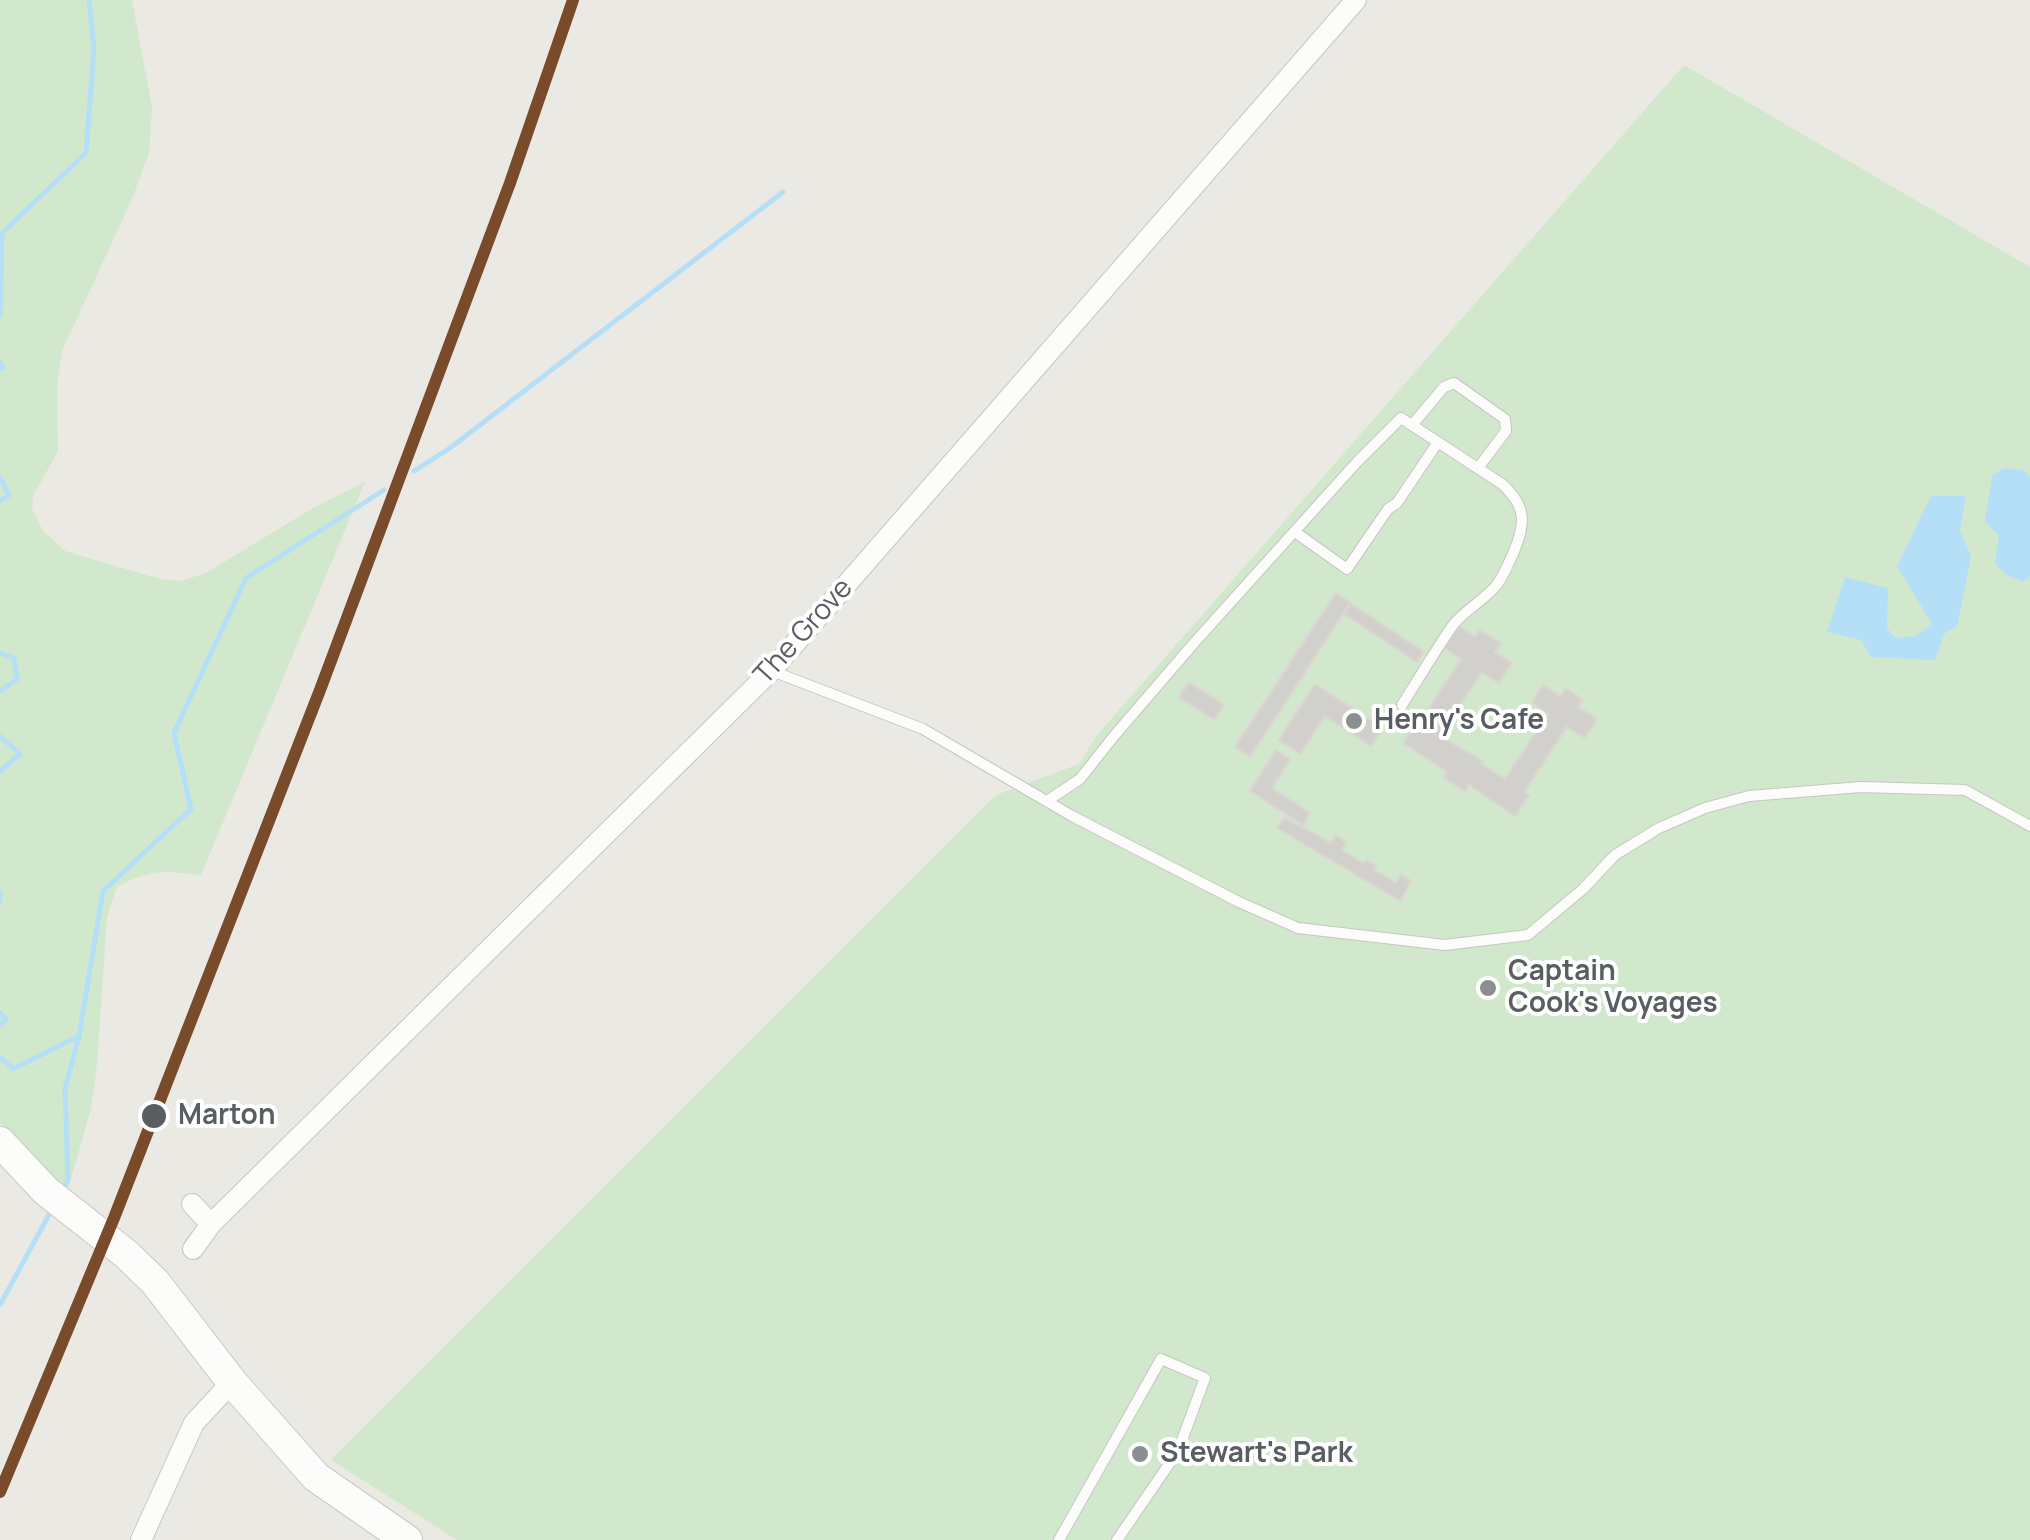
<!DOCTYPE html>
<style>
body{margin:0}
canvas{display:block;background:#eae9e3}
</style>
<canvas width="2030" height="1540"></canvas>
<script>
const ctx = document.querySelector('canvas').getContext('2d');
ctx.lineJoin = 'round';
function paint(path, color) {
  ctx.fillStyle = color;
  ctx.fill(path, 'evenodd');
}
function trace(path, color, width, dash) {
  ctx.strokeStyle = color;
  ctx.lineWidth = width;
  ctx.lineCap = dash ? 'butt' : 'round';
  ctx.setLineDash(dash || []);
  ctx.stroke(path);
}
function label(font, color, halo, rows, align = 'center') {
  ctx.font = font + ' Manrope,sans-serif';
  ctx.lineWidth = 8;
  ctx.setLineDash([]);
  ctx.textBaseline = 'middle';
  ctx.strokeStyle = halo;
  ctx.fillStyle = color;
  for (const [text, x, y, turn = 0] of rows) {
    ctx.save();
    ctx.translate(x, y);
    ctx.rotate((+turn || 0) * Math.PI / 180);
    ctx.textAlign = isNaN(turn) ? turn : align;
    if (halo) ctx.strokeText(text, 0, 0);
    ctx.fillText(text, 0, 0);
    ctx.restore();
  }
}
paint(new Path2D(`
 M 0,0 L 132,0 L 152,108 L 149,153 L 132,199 L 62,351 L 57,387 L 58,451 L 33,496 L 32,509 L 43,531 L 65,551 L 160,579 L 181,581 L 206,573 L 313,508 L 365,482 L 201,875 C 163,871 152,868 117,887 L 107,917 L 97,1064 L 91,1109 L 67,1193 L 0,1123 Z
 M 1684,65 L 2030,267 L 2030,1540 L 457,1540 L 331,1460 L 996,795 L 1079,764 L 1097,735 Z`), '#d1e8cc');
paint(new Path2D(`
 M 2004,468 L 2023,470 L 2030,477 L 2030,576 L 2023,582 L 2005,574 L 1995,563 L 1999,536 L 1985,522 L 1992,476 Z
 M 1931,496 L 1966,496 L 1960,531 L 1971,556 L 1957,626 L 1944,634 L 1935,660 L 1871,657 L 1861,640 L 1827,632 L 1845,577 L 1888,588 L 1887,628 L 1895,638 L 1915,636 L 1932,624 L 1897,566 Z`), '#b5dff7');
trace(new Path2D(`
 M 0,315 L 2,233 L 86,153 L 94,49 L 89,0
 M 0,363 L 3,367 L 0,369
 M 414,471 L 450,448 L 783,192
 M 0,478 L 9,495 L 0,501
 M 0,653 L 14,658 L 17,679 L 0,691
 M 0,736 L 20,754 L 0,771
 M 0,892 L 0,901
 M 0,1013 L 6,1019 L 0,1025
 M 79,1036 L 103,891 L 191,809 L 174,733 L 246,578 L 384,490
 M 0,1057 L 13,1069 L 79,1036 L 65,1089 L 68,1180 L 63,1188
 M 0,1305 L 51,1211`), '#b5dff7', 5);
const building = new Path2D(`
 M 1336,593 L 1350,603 L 1250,757 L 1235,747 Z
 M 1350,603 L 1424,652 L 1417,662 L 1344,614 Z
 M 1459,626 L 1475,637 L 1480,630 L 1501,643 L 1495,652 L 1512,663 L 1499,683 L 1482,672 L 1440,736 L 1483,761 L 1481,764 L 1505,779 L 1548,714 L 1532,703 L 1543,685 L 1560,696 L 1566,688 L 1583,700 L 1578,707 L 1597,719 L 1585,738 L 1567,727 L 1524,792 L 1529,795 L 1515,816 L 1469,785 L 1465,792 L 1444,778 L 1447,772 L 1403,743 L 1418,720 L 1420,722 L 1461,659 L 1444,648 Z
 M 1189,682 L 1224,705 L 1214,720 L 1179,697 Z
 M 1315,684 L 1383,728 L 1371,746 L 1325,716 L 1300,754 L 1279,740 Z
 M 1276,750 L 1290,759 L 1272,788 L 1310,813 L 1303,825 L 1250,791 Z
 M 1284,817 L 1331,843 L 1335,835 L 1346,842 L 1342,850 L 1364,864 L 1366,860 L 1376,866 L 1374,870 L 1396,883 L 1401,875 L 1411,881 L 1400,901 L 1277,828 Z`);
paint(building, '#d1d0cd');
trace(building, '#dad7d2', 2.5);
const service = new Path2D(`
 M 1412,425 L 1444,387 L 1454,383 L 1505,419 L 1506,431 L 1478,468
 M 1295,532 L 1347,569 L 1388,509 L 1397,503 L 1438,442
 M 772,671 L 923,729 L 1072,816 L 1239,902 L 1298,928 L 1445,945 L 1528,935 L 1583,889 L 1615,855 L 1659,828 L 1705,808 L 1749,796 L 1861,787 L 1965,790 L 2030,826
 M 1047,801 L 1080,779 L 1114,736 L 1194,643 L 1357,462 L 1401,418 L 1502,484 C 1527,507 1526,523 1513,554 C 1507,566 1503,578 1494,588 C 1482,601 1464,611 1453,625 C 1435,651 1419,678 1402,705
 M 1059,1540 L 1161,1359 L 1205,1378 L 1178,1451 L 1117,1540`);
const minor = new Path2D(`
 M 192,1204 L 211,1224
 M 193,1249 L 211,1224 L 771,671 L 1356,0
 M 141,1540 L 194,1423 L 232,1382`);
const secondary = new Path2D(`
 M 0,1142 L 46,1191 L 126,1254 L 155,1282 L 232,1382 L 316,1477 L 407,1540`);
trace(service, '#c6c6c4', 12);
trace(minor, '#c6c6c4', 22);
trace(secondary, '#c7c8c7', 32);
trace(service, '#fcfcfb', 10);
trace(minor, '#fcfcfb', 20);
trace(secondary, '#fcfcfb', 30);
trace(new Path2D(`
 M 0,1492 L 114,1218 L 320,690 L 510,183 L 573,0`), '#7a4b2a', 12);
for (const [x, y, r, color] of [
 [1354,721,10,"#8c8f8f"],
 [1488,988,10,"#8c8f8f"],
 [154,1116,14,"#595e62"],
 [1140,1454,10,"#8c8f8f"]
]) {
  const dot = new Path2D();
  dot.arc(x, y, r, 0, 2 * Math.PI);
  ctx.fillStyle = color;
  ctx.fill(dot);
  trace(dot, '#fff', 4);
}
label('28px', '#595e62', '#fff', [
 ["The Grove",804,632,-48]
]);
label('bold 28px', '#595e62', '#fff', [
 ["Henry's Cafe",1374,721],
 ["Captain",1508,972],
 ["Cook's Voyages",1508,1004],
 ["Stewart's Park",1160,1454]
], 'left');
label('bold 28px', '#595e62', '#fff', [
 ["Marton",178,1116]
], 'left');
</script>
